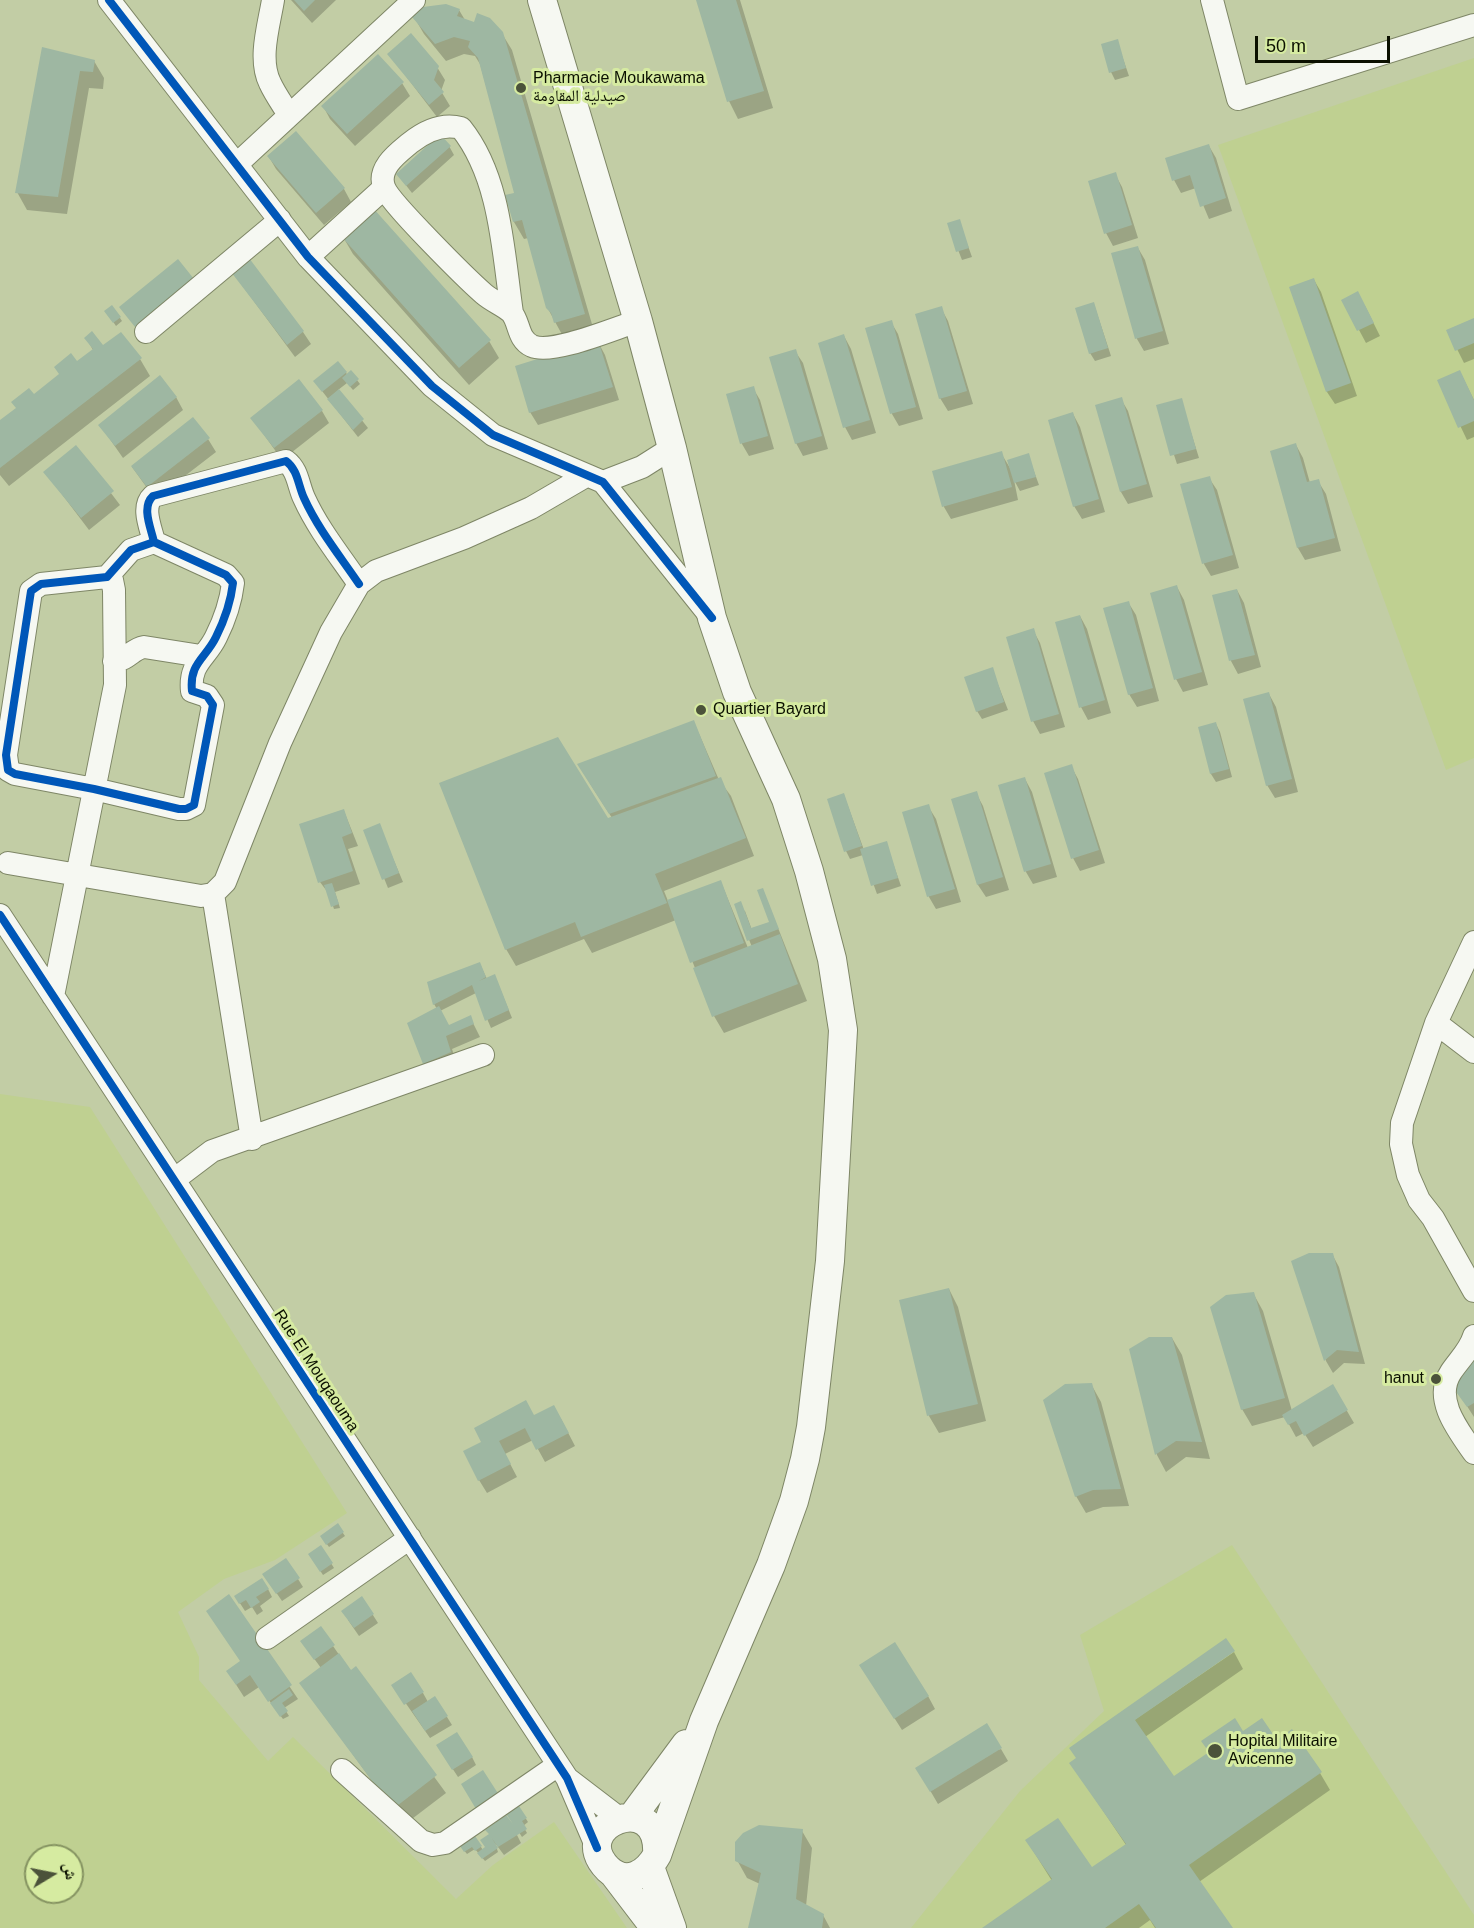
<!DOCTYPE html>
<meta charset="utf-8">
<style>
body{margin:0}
#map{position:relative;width:1474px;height:1928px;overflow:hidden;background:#c2cda5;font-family:Arial,"Noto Naskh Arabic",sans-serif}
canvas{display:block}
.north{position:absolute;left:24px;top:1844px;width:60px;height:60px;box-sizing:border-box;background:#d6eba1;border:2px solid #859361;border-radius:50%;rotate:80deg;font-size:16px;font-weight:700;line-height:24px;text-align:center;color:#0b1000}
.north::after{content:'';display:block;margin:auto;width:21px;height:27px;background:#4b523a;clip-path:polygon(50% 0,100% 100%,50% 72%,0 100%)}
.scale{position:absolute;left:1255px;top:36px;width:135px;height:27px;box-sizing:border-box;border:3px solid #0b1000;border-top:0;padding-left:8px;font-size:18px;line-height:21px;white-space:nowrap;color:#0b1000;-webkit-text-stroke:4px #d6eba1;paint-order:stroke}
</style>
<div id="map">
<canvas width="1474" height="1928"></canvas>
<div class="north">ش</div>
<div class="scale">50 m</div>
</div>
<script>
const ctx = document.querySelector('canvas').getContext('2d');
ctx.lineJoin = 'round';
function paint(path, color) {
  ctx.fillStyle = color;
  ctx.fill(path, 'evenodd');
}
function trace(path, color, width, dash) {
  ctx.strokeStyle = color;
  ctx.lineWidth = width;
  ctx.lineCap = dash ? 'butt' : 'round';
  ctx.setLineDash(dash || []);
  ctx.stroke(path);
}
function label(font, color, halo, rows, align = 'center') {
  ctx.font = font + ' Arial,"Noto Naskh Arabic",sans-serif';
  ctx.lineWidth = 6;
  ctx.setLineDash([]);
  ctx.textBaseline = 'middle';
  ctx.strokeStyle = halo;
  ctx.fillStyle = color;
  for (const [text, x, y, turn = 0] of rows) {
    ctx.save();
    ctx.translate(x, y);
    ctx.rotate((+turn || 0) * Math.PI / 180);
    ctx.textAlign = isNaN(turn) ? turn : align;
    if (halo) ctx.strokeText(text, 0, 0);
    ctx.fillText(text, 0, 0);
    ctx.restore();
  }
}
paint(new Path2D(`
 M 1474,58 L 1474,758 L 1446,770 L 1218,145 Z
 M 0,1094 L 90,1107 L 347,1513 L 275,1560 L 224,1579 L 178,1612 L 199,1657 L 199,1680 L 268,1761 L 293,1737 L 456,1899 L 493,1865 L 554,1822 L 627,1928 L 0,1928 ZM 36,1856 L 72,1856 L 72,1892 L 36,1892 Z
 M 1232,1545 L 1474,1915 L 1474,1928 L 911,1928 L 1020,1791 L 1104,1711 L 1080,1635 Z`), '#bfd091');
paint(new Path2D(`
 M 291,0 L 336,0 L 312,23 Z
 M 697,0 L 740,0 L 773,108 L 738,119 L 729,101 Z
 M 459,10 L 465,20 L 501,32 L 512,50 L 594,331 L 565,340 L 547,307 L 528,238 L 524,239 L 514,222 L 516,194 L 480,64 L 475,56 L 464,54 L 446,61 L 424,34 L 414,17 Z
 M 1117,41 L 1129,76 L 1115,80 L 1111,72 Z
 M 43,49 L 94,61 L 104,78 L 103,89 L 89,88 L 67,214 L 27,210 L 17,192 Z
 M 389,54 L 437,67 L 445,80 L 441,91 L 450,106 L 437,117 Z
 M 402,83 L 410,96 L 355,146 L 330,119 L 323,106 Z
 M 295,133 L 344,189 L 351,202 L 324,225 L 276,169 L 269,157 Z
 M 449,146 L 454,155 L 412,193 L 398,175 Z
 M 1209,146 L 1216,158 L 1232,211 L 1209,219 L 1196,188 L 1181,193 L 1174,180 Z
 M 1115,174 L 1122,187 L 1138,238 L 1113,246 L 1106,233 Z
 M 959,221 L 972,257 L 962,260 L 948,224 Z
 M 343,237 L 489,341 L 499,358 L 469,385 L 353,254 Z
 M 1138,248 L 1145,260 L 1169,344 L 1144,351 L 1137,339 L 1113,254 Z
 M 230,269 L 303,332 L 311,344 L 295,357 Z
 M 1314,280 L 1321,292 L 1357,396 L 1335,404 L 1327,392 L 1291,288 Z
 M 1343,300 L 1365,306 L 1380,336 L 1366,343 Z
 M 1094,304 L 1111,356 L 1095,361 L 1090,353 Z
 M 941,308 L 948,321 L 973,404 L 948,411 L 940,398 Z
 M 106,311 L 120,318 L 122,321 L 116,326 Z
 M 1474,320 L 1474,359 L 1464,363 L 1448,331 Z
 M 891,322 L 898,334 L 923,419 L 899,426 L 892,414 L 867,329 Z
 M 844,336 L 851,349 L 876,433 L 852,440 L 845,427 Z
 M 86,338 L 103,348 L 140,359 L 150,376 L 9,486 L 0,475 L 0,421 L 93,350 Z
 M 598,342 L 605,355 L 619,400 L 538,425 L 530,412 Z
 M 795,351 L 803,363 L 828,449 L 803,456 L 796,443 Z
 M 346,372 L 347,375 L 351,372 L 360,384 L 353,390 L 347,383 L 338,390 L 368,428 L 358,437 L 315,382 Z
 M 1460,372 L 1474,400 L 1474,437 L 1467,440 L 1439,381 Z
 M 753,388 L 760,400 L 774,449 L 749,456 L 742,444 L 728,395 Z
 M 176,397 L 183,410 L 123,458 L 100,425 Z
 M 1121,399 L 1128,411 L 1153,497 L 1128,504 L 1121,492 L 1097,406 Z
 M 1181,400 L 1199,458 L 1177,464 L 1158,406 Z
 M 322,411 L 329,423 L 282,460 L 252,418 Z
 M 1073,414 L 1080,427 L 1105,512 L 1082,519 L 1074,506 Z
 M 208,439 L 216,452 L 155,499 L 132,467 Z
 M 1296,445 L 1303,458 L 1310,483 L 1318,481 L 1326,494 L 1341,551 L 1305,560 L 1298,548 L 1272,452 Z
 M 76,447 L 120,505 L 89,530 L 45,472 Z
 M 1001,453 L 1010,468 L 1028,455 L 1039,485 L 1020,491 L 1014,480 L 1018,500 L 951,519 L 944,507 L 934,472 Z
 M 1209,478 L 1217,490 L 1239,568 L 1211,576 L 1204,564 L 1181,485 Z
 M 1177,587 L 1184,600 L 1208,685 L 1183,692 L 1176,679 Z
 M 1237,590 L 1244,603 L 1261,667 L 1238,674 L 1231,661 L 1214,597 Z
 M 1128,602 L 1136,615 L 1159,701 L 1137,707 L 1129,694 Z
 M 1080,616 L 1087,629 L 1111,713 L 1088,720 L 1081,707 Z
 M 1033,630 L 1040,643 L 1065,727 L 1040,734 L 1033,721 Z
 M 992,669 L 1008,710 L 982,719 L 977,711 Z
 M 1269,694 L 1276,707 L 1298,792 L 1275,798 L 1267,785 Z
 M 694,722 L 719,780 L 731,796 L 754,856 L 664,891 L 668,901 L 721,882 L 748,948 L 752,947 L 735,905 L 745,911 L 752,930 L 770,923 L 763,890 L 807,1001 L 724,1033 L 714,1016 L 676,920 L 592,953 L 584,939 L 516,966 L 506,949 L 607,820 L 612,818 L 589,782 Z
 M 1216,724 L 1220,732 L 1232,777 L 1216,782 L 1211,774 Z
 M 1071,766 L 1078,779 L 1105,863 L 1080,871 L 1073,858 Z
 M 1025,779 L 1032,792 L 1057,877 L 1033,884 L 1026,872 L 1000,786 Z
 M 976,793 L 983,806 L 1009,890 L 986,897 L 978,885 L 953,800 Z
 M 844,795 L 864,850 L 886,843 L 901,886 L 877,894 L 863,855 L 850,859 L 846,851 Z
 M 928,806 L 936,819 L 961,902 L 936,909 L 929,897 L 904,813 Z
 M 344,811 L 358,846 L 348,849 L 360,884 L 335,892 L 340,908 L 334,909 L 329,894 L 320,882 Z
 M 379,825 L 403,882 L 388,888 L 365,831 Z
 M 480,964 L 487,979 L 495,976 L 512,1018 L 491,1028 L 476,993 L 440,1011 L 449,1026 L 470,1017 L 480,1037 L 452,1049 L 457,1065 L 432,1076 L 424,1063 L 437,1009 L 434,1004 Z
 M 1332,1254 L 1339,1267 L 1365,1364 L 1344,1363 L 1333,1373 L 1326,1361 L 1293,1262 Z
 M 949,1289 L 958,1307 L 986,1421 L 939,1433 L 929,1416 L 901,1301 Z
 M 1253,1293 L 1263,1311 L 1292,1411 L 1333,1387 L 1354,1423 L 1313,1447 L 1304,1433 L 1296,1437 L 1285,1417 L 1252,1426 L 1242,1409 Z
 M 1172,1338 L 1182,1355 L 1210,1459 L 1186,1457 L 1166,1472 L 1157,1455 L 1130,1349 Z
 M 1474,1356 L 1474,1417 L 1456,1389 Z
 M 1091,1384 L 1101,1402 L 1129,1506 L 1103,1507 L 1086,1513 L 1076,1496 Z
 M 534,1417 L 561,1419 L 575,1446 L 545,1462 L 533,1440 L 505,1454 L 517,1477 L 487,1493 L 479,1480 L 483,1442 Z
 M 338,1526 L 345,1536 L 329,1547 L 322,1537 Z
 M 321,1547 L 334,1568 L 323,1575 L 310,1555 Z
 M 298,1579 L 303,1587 L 282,1601 L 269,1582 Z
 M 268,1589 L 272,1597 L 260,1606 L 263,1611 L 257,1615 L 252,1607 L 245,1611 L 236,1597 Z
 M 229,1597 L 298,1699 L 284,1708 L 289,1716 L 283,1719 L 259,1687 L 244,1697 L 228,1672 L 241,1662 Z
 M 362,1598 L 378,1623 L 359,1636 L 348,1620 Z
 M 333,1646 L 351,1672 L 355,1669 L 446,1793 L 404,1825 L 301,1683 L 321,1668 L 307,1649 Z
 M 1234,1652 L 1243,1669 L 1145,1737 L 1173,1778 L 1243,1733 L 1277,1742 L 1320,1773 L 1330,1790 L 1199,1882 L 1231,1928 L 1155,1928 L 1150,1920 L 1139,1928 L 984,1928 L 1052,1881 L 1027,1841 L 1091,1869 L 1126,1845 L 1071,1763 Z
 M 869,1678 L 928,1696 L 935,1709 L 902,1730 Z
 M 393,1685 L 423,1693 L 428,1702 L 447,1717 L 452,1725 L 430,1738 Z
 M 1001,1749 L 1008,1761 L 938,1804 L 917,1768 Z
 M 443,1754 L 472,1757 L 476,1765 L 458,1777 Z
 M 519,1808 L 528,1822 L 523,1826 L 527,1833 L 522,1837 L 508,1815 Z
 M 487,1830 L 517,1835 L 521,1843 L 504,1855 L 495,1843 L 498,1852 L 485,1861 L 475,1849 L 467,1854 L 459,1844 L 470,1831 L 483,1850 L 493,1841 Z
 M 802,1831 L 812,1848 L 806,1906 L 823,1915 L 830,1928 L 750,1928 L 760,1884 L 747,1878 L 737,1860 Z`), '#0003');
paint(new Path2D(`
 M 294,0 L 315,0 L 304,11 Z
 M 696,0 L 736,0 L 764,91 L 727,102 Z
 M 446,4 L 460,9 L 457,16 L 474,22 L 477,13 L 490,18 L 503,32 L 585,314 L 554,323 L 551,313 L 546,308 L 522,220 L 513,222 L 505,195 L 514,193 L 478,58 L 468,47 L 470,41 L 454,37 L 435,44 L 412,17 L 423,7 Z
 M 411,33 L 439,66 L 434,80 L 444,92 L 429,105 L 387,54 Z
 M 1118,39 L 1126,68 L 1109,73 L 1101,44 Z
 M 42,47 L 95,60 L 93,72 L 80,71 L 58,197 L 15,193 Z
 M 378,54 L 404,82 L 347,134 L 321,106 Z
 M 296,131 L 345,188 L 316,213 L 267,156 Z
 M 440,134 L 451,146 L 406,186 L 396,174 Z
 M 1209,144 L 1226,198 L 1200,207 L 1190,175 L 1172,181 L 1165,158 Z
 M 1116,172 L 1132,225 L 1104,234 L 1088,181 Z
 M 373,208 L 491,340 L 459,368 L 341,236 Z
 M 960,219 L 969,248 L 956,252 L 947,223 Z
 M 1138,246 L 1163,331 L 1135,339 L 1111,253 Z
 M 246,254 L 304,331 L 287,345 L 228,268 Z
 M 178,259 L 194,279 L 135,327 L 119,307 Z
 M 1314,278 L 1351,383 L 1326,392 L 1289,287 Z
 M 1358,291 L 1374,323 L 1357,331 L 1341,300 Z
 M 1094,302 L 1108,348 L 1089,354 L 1075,308 Z
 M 112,305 L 121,317 L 113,323 L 104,311 Z
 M 942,306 L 967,391 L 939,399 L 915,314 Z
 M 1474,318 L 1474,343 L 1455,351 L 1446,330 Z
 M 892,320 L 916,407 L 890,414 L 865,328 Z
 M 92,331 L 103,345 L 121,332 L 142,358 L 0,468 L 0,420 L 16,408 L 11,402 L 29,388 L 34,394 L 59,374 L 54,367 L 71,353 L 77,361 L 93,349 L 84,338 Z
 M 844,334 L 870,420 L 843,428 L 818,343 Z
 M 598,340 L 613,387 L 529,413 L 515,366 Z
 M 796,349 L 822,436 L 795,444 L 769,357 Z
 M 338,361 L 347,372 L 322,392 L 313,381 Z
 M 351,370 L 359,379 L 350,387 L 342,378 Z
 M 1460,370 L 1474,400 L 1474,421 L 1458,428 L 1437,380 Z
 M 160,375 L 177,397 L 115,446 L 98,425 Z
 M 299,379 L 323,410 L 274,448 L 250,418 Z
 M 754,386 L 768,436 L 740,444 L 726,394 Z
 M 339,389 L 364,419 L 353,430 L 327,399 Z
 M 1122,397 L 1147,484 L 1120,492 L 1095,405 Z
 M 1182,398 L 1196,449 L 1170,456 L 1156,405 Z
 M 1073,412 L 1099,499 L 1073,507 L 1048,420 Z
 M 193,417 L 210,438 L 147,487 L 131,466 Z
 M 1296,443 L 1307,482 L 1319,479 L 1335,538 L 1297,548 L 1270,451 Z
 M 76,445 L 114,491 L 81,518 L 43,472 Z
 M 1002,451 L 1012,487 L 942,507 L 932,471 Z
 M 1029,453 L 1036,477 L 1014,483 L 1007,460 Z
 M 1210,476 L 1233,555 L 1202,564 L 1180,484 Z
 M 1177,585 L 1202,672 L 1174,680 L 1150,593 Z
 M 1237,589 L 1255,655 L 1229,661 L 1212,595 Z
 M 1129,601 L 1153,688 L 1128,695 L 1103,608 Z
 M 1080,615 L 1105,700 L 1079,708 L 1055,622 Z
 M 1034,628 L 1059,714 L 1031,722 L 1006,637 Z
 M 993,667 L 1004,702 L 976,712 L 964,677 Z
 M 1269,692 L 1292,779 L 1266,786 L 1243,699 Z
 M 694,720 L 716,776 L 609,814 L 577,764 Z
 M 1216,722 L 1229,769 L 1210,774 L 1198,727 Z
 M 558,737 L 608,818 L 721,777 L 746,838 L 655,874 L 667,903 L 581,937 L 575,922 L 505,950 L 439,783 Z
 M 1072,764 L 1099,850 L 1071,859 L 1044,773 Z
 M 1025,777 L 1051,864 L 1024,872 L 998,785 Z
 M 977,791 L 1003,877 L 977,885 L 951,799 Z
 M 844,793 L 862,846 L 844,852 L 827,799 Z
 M 929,804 L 955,889 L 927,897 L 902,812 Z
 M 344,809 L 352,833 L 342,837 L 353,871 L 318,883 L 299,824 Z
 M 380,823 L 399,873 L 382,880 L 363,830 Z
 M 887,841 L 898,878 L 871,886 L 860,849 Z
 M 721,880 L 744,943 L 690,963 L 667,900 Z
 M 332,883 L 339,904 L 331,907 L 324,885 Z
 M 763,888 L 779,929 L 747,941 L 734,904 L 741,901 L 751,928 L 769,922 L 757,890 Z
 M 780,934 L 798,984 L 712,1017 L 693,968 Z
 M 480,962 L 486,977 L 479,981 L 495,974 L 509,1010 L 485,1021 L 472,985 L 433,1005 L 427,982 Z
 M 439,1006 L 449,1025 L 471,1015 L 474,1024 L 446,1036 L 451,1052 L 423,1064 L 407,1023 Z
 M 1309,1253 L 1333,1253 L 1359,1352 L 1337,1350 L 1324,1361 L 1291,1261 Z
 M 949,1288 L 978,1404 L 927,1416 L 899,1300 Z
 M 1254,1292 L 1285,1398 L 1241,1410 L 1210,1307 L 1226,1295 Z
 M 1149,1337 L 1172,1337 L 1202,1442 L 1176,1441 L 1155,1455 L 1129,1349 Z
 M 1474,1352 L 1474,1403 L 1467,1407 L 1454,1389 Z
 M 1092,1383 L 1121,1489 L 1093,1490 L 1075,1497 L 1043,1400 L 1065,1384 Z
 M 1333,1384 L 1348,1410 L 1304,1436 L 1296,1421 L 1288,1425 L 1282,1415 Z
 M 526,1400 L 534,1415 L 554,1405 L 569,1433 L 536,1450 L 525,1428 L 499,1441 L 511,1464 L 478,1481 L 463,1451 L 481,1442 L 474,1428 Z
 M 338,1523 L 344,1532 L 326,1545 L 320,1536 Z
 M 321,1545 L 333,1563 L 320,1572 L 308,1554 Z
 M 286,1558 L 300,1578 L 276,1594 L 262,1574 Z
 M 262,1578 L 269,1589 L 256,1597 L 260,1602 L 251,1608 L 246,1600 L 239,1604 L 234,1596 Z
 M 229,1594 L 292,1685 L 268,1702 L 250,1675 L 236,1685 L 226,1671 L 240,1661 L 206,1611 Z
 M 362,1596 L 374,1614 L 354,1628 L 341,1611 Z
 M 321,1626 L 335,1645 L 314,1660 L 300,1641 Z
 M 1226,1638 L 1235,1651 L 1135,1720 L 1174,1776 L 1209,1752 L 1201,1741 L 1235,1718 L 1243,1731 L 1262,1718 L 1277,1740 L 1292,1729 L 1322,1772 L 1189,1865 L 1233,1928 L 1156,1928 L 1139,1904 L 1105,1928 L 982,1928 L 1052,1879 L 1025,1840 L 1058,1818 L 1092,1867 L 1126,1844 L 1069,1763 L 1076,1758 L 1069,1748 Z
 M 895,1642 L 929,1696 L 894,1719 L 859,1665 Z
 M 339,1653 L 351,1670 L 356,1666 L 437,1775 L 393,1809 L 299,1683 Z
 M 411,1672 L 424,1692 L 404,1705 L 391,1685 Z
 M 289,1689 L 293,1695 L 282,1703 L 288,1711 L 280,1717 L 270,1703 Z
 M 435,1696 L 448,1716 L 425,1731 L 412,1711 Z
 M 987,1723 L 1002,1748 L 930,1792 L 915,1768 Z
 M 457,1732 L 473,1757 L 452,1770 L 436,1745 Z
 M 483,1770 L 499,1795 L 476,1809 L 461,1784 Z
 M 519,1806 L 527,1818 L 522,1821 L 527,1829 L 498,1847 L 491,1837 L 498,1848 L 482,1859 L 477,1853 L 485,1847 L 480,1840 L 489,1834 L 485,1830 L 506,1815 L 513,1824 L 506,1814 Z
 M 759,1825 L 803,1829 L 796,1899 L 824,1914 L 822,1928 L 748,1928 L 761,1873 L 735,1861 L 735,1842 L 743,1833 Z
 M 470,1829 L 482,1846 L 475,1851 L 472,1847 L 464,1852 L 456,1840 Z`), '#9eb7a2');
const minor = new Path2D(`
 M 109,0 L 308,257 L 432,386 L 493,435 L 603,482 L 711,617
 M 273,0 C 269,25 258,59 270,83 C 275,94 283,105 289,115
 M 1212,0 L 1238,99 L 1474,25
 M 237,164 L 414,0
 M 308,257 L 384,188
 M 512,313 C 503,252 501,178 461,128 C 443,123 425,131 410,143 C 398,153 377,168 384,187 C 389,202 468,280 484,294 C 492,301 503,305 511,312 C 520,322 517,339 532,346 C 553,355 615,328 638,321
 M 146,332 L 280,220
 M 603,482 L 642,467 L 672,448
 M 154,542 L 131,550 L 107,577 L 41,584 L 31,591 L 6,755 L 8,770 L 15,774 L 94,789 L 179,809 L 186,809 L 194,805 L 213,705 L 207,696 L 192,691 C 189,663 206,658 216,637 C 224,621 231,600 233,583 L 226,575 L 154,542 C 151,528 141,507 153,496 L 286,461 C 298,470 298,485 304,498 C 318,529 340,556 359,584
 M 114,661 C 128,660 132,649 144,647 L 201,656
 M 8,863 L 201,896 L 213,894 L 225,882 L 280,743 L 331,632 L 359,584 L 376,571 L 464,538 L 531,508 L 586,476
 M 213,894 L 252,1139
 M 0,915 L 567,1778 L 597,1848
 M 1474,942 L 1436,1023 L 1402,1123 L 1401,1144 L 1408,1175 L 1419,1200 L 1433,1218 L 1474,1291
 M 53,996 L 115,685 L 114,590 L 112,580 L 107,577
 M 1436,1023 L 1474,1052
 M 175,1179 L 212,1151 L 483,1055
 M 1474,1336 C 1470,1350 1459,1360 1451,1372 C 1433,1399 1458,1430 1474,1453
 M 267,1638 L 410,1538
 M 342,1770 L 421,1841 L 433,1845 L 445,1843 L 558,1765
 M 568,1779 L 619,1818`);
const major = new Path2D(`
 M 542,0 L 638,321 L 672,448 L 712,618 L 737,692 L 786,799 L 809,871 L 832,959 L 843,1030 L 830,1261 L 811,1427 L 805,1459 L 794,1501 L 771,1565 L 704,1721 L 657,1855 C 647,1873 627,1887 608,1869 C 565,1826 661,1786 657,1855
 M 632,1817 L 686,1744
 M 650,1867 L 672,1928
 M 613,1873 L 655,1928`);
trace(minor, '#7e8666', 24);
trace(major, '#7e8666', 30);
trace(minor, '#f6f8f2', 22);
trace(major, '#f6f8f2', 28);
trace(new Path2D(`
 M 109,0 L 308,257 L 432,386 L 493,435 L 603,482 L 712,618
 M 154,542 L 131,550 L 107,577 L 41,584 L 31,591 L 6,755 L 8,770 L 15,774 L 94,789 L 179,809 L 186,809 L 194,805 L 213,705 L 207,696 L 192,691 C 189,663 206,658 216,637 C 224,621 231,600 233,583 L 226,575 L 154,542 C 151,528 141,507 153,496 L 286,461 C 298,470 298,485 304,498 C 318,529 340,556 359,584
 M 0,915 L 567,1778 L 597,1848`), '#0057b8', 8);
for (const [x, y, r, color] of [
 [521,88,6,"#4b523a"],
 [701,710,6,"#4b523a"],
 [1436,1379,6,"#4b523a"],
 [1215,1751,8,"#4b523a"]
]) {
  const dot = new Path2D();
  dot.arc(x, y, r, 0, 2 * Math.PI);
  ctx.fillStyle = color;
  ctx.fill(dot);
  trace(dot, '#d6eba1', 2);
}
label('16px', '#0b1000', '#d6eba1', [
 ["Pharmacie Moukawama",533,79],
 ["صيدلية المقاومة",533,97],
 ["Quartier Bayard",713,710],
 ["hanut",1424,1379,"right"],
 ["Hopital Militaire",1228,1742],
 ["Avicenne",1228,1760]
], 'left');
label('16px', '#0b1000', '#d6eba1', [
 ["Rue El Mouqaouma",316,1371,57]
]);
</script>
